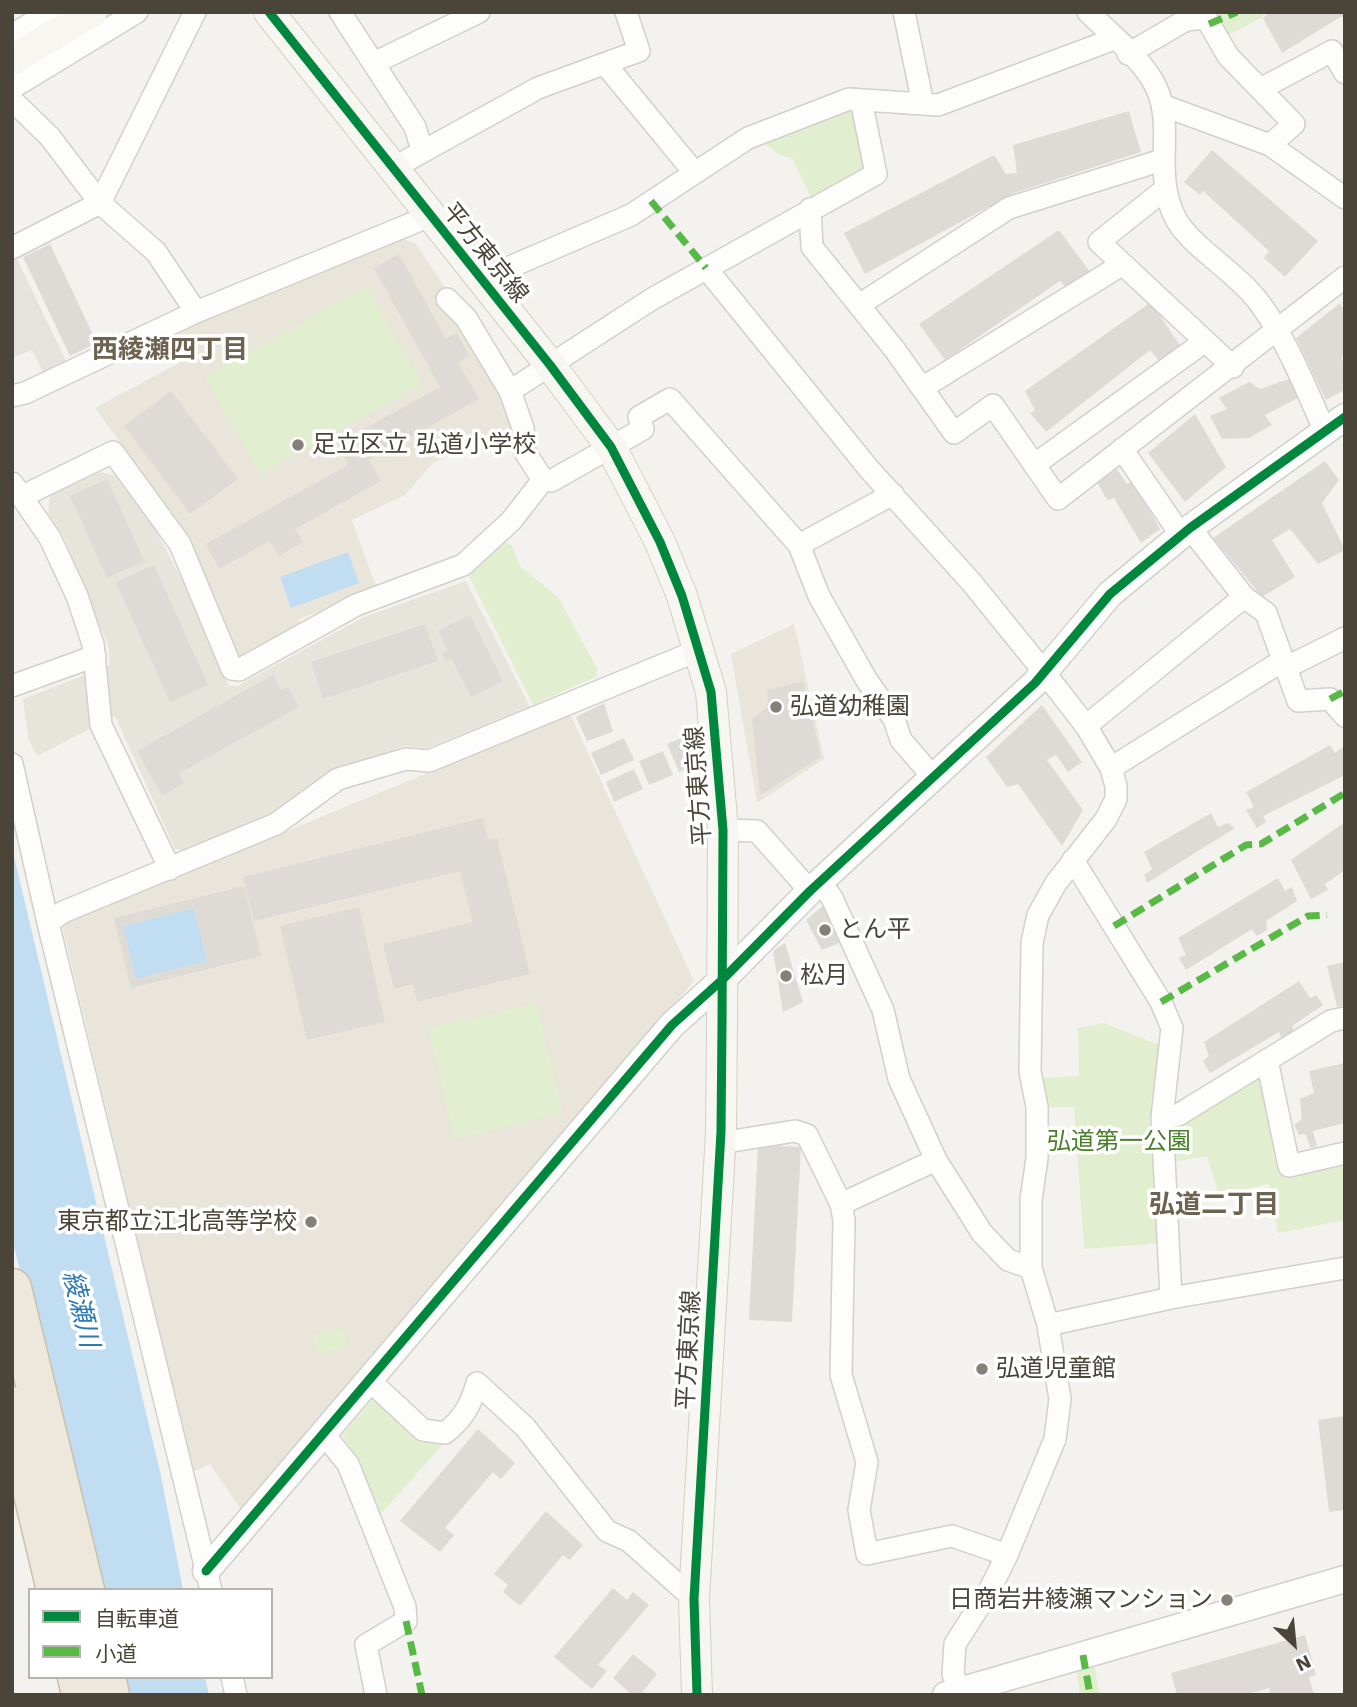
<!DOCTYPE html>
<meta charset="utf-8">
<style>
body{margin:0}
#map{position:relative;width:1357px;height:1707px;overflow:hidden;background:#f4f2ee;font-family:"Work Sans","Noto Sans JP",sans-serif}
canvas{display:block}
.frame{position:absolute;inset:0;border:14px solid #4b4439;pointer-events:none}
.legend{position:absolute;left:28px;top:1588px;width:245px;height:91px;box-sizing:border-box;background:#fff;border:2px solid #b7b4b0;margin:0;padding:9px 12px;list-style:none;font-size:21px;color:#4b4439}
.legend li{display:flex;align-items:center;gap:14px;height:35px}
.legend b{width:35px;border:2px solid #b7b4b0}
.north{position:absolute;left:1259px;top:1609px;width:70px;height:70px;-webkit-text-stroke:5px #fff;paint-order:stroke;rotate:154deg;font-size:19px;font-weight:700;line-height:28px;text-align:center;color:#4b4439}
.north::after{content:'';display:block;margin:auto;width:24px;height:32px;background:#4b4439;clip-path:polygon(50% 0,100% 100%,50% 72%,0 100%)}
</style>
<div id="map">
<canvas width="1357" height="1707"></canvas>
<div class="frame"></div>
<ul class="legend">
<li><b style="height:9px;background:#00873e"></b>自転車道</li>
<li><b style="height:9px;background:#58b947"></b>小道</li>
</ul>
<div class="north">N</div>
</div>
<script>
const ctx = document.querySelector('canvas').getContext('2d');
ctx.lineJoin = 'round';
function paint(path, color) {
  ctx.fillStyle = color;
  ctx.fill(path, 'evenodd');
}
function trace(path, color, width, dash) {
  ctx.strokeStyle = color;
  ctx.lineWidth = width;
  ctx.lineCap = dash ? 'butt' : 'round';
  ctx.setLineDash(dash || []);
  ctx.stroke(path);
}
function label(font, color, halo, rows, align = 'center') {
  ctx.font = font + ' "Work Sans","Noto Sans JP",sans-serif';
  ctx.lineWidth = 7;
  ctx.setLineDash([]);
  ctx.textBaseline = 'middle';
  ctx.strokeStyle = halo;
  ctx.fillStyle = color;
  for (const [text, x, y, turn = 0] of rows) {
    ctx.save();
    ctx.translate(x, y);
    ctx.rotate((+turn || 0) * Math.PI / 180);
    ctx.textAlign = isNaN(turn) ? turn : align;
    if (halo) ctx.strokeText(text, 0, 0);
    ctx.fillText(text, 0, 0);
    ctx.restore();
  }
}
paint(new Path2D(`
 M 101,472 L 119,476 L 151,521 L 187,590 L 229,686 L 237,686 L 364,617 L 466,581 L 530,707 L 427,748 L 405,746 L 328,772 L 271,813 L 186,851 L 175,849 L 115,716 L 37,756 L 28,738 L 23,699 L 110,665 L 108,645 L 63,535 L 48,513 L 50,495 Z`), '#e7e4dc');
paint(new Path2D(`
 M 396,237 L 415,243 L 449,294 L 501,387 L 515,427 L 433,463 L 405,495 L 352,520 L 377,589 L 299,619 L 302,627 L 242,657 L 231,651 L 189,536 L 95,408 L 179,363 L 167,337 Z
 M 794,624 L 824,759 L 757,803 L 731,654 Z
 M 570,714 L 694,981 L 242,1511 L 210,1464 L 193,1472 L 62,924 Z`), '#eae5da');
paint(new Path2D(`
 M 1223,12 L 1265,12 L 1261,18 L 1223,38 L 1210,20 Z
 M 860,103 L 874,172 L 814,203 L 792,158 L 780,155 L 758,139 Z
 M 367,286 L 422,384 L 260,474 L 205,377 Z
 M 504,541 L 512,546 L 520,566 L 558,597 L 598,670 L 595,677 L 533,705 L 468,574 Z
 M 537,1003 L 563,1114 L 454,1139 L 429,1028 Z
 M 1104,1023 L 1162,1046 L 1155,1120 L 1265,1070 L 1286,1171 L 1345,1160 L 1345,1220 L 1278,1233 L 1269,1184 L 1219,1196 L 1207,1156 L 1155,1165 L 1164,1243 L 1084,1249 L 1074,1107 L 1041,1107 L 1036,1078 L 1079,1076 L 1078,1028 Z
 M 343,1328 L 347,1347 L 316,1354 L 312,1335 Z
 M 374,1398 L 445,1442 L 381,1514 L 357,1457 L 342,1435 Z
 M 1093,1660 L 1100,1695 L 1080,1695 L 1075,1664 Z`), '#e1eecf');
paint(new Path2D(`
 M 15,255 L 66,361 L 43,372 L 32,350 L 12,358 L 12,256 Z`), '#e6e3df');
paint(new Path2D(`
 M 348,552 L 359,583 L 291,608 L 280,577 Z
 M 12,848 L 161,1476 L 183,1590 L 97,1590 L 12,1238 Z
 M 194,908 L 207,961 L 136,979 L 123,926 Z
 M 118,1677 L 205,1677 L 209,1695 L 122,1695 Z`), '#c0ddf1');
paint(new Path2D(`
 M 1269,12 L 1345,12 L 1345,21 L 1342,16 L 1282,53 L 1263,18 Z
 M 1129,111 L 1141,152 L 1014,193 L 865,274 L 844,233 L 994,155 L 1006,174 L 1017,173 L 1013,145 Z
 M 1212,150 L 1318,241 L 1285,277 L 1264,258 L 1269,251 L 1203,191 L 1200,195 L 1184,182 Z
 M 1059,230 L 1090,272 L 1069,290 L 1060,281 L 945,360 L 919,324 Z
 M 50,244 L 97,343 L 70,356 L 23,257 Z
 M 399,254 L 446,339 L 457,333 L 469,356 L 458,362 L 479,399 L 369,460 L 381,481 L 295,529 L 303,542 L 279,556 L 270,541 L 219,569 L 206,544 L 348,465 L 337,444 L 440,387 L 374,268 Z
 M 1151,302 L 1181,347 L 1160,362 L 1150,350 L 1046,432 L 1030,413 L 1035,410 L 1025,391 Z
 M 1340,303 L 1345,312 L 1345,357 L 1341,358 L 1345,364 L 1345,390 L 1326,400 L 1296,338 Z
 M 1289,379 L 1300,397 L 1265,415 L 1272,425 L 1249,438 L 1222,439 L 1210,416 L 1227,409 L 1219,398 L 1249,382 L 1260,389 Z
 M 171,391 L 238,479 L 190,514 L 124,426 Z
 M 1195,414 L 1226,467 L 1185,502 L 1148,453 Z
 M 1325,461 L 1339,480 L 1322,503 L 1345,550 L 1318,564 L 1290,529 L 1272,540 L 1295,577 L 1262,597 L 1213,538 Z
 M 1116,468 L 1127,484 L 1133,481 L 1160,529 L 1141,543 L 1114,498 L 1107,500 L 1096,480 Z
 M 107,479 L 144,561 L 107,578 L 70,496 Z
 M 154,565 L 208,685 L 170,702 L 116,582 Z
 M 470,615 L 503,681 L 471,697 L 451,658 L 446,661 L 442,654 L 448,650 L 438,631 Z
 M 425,624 L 438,661 L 323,699 L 311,662 Z
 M 273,675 L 281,690 L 288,687 L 299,707 L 179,773 L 184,783 L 162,796 L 137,751 Z
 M 803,681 L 821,757 L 760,795 L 752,719 L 768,707 L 767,690 Z
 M 604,703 L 613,732 L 587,741 L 576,717 Z
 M 1042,705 L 1082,762 L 1068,772 L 1056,755 L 1047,760 L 1083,810 L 1062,846 L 1018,784 L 1007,787 L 986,757 Z
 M 689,735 L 694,766 L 679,772 L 667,744 Z
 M 624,738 L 634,760 L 601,775 L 591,753 Z
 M 1330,745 L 1335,753 L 1343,747 L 1345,751 L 1345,775 L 1263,816 L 1266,822 L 1257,828 L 1246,810 L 1254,807 L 1246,792 Z
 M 663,751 L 673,775 L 649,785 L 639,761 Z
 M 634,769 L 643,789 L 614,802 L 606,782 Z
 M 1211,813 L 1218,827 L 1228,823 L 1235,828 L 1147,883 L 1144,875 L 1152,869 L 1144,852 Z
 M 483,818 L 488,840 L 497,838 L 530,974 L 417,1002 L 413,984 L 394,989 L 383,944 L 473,922 L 460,871 L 254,921 L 243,877 Z
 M 1345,822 L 1345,870 L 1325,884 L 1328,890 L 1311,899 L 1291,860 Z
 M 1278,878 L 1285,891 L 1292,887 L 1297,901 L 1266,921 L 1267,930 L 1257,936 L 1252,929 L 1186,970 L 1179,958 L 1186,955 L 1178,938 Z
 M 244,886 L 261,956 L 131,988 L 114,918 ZM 194,908 L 207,961 L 136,979 L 123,926 Z
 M 826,903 L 844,941 L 822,950 L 806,920 Z
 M 359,907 L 385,1022 L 307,1040 L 280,926 Z
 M 785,943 L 803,1002 L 783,1012 L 773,951 Z
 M 1345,962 L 1345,1005 L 1337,1007 L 1327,966 Z
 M 1299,981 L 1310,998 L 1316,995 L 1323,1005 L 1292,1026 L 1295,1034 L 1282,1040 L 1279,1032 L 1210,1073 L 1203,1061 L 1209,1056 L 1204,1042 Z
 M 1345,1063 L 1345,1123 L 1313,1131 L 1317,1146 L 1311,1148 L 1305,1134 L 1299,1135 L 1294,1125 L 1302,1119 L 1300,1099 L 1314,1093 L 1309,1071 Z
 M 758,1145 L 801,1147 L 792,1322 L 749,1320 Z
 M 1345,1416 L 1345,1510 L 1329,1512 L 1318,1420 Z
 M 478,1429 L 515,1463 L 501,1479 L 493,1472 L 445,1528 L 454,1535 L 440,1552 L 400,1521 Z
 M 546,1511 L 583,1545 L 570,1560 L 563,1555 L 520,1606 L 503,1592 L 508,1585 L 494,1574 Z
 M 613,1588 L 627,1600 L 633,1592 L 649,1605 L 598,1665 L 607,1671 L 592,1689 L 554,1657 Z
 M 1305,1635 L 1316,1675 L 1309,1677 L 1314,1695 L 1271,1695 L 1269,1688 L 1245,1695 L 1177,1695 L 1171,1673 Z
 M 633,1654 L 657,1674 L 640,1695 L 632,1695 L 613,1678 Z`), '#dedbd6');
const minor = new Path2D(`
 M 340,12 L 415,127 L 422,150
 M 904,12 L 923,104
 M 1088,12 C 1110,34 1142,58 1156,87 C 1176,129 1151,174 1177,221 C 1191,245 1234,272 1253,295 C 1281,327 1308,392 1325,432
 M 12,35 L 50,12
 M 1128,54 L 1186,20 L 1206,18 L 1228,56 L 1294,124 L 1270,145
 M 374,63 L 479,12
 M 605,64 L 694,172
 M 12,88 L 137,12
 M 1262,88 L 1332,51 L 1345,73
 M 12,100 L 50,137 L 100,203 L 156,252 L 196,312
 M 1162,105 L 1270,145 L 1345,198
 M 393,168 L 538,88 L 639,51 L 626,12
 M 1164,190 L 1099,242 L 1233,367
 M 810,209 L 812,247 L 895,350 L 954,433 L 993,405 L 1058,499 L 1345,277
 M 12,248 L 100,203 L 195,12
 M 706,268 L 869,469 L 972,583 L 1044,672 L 1086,726 L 1111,768 L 1116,786 L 1116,799 L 1106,819 L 1056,883 L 1038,915 L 1032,943 L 1030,1071 L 1037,1107 L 1037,1158 L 1031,1200 L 1031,1268 L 1048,1325 L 1060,1399 L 1055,1439 L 1007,1555 L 989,1591 L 955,1644 L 953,1674 L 961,1695
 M 482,279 L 631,215 L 748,138 L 849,99 L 938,105 L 1114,39
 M 447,299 L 466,318 L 510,391 L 523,428 L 525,452 L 543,480 L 551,481 L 643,429 L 639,417 L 670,399 L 799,545 L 819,596 L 866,679 L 894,719 L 901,740 L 933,777
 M 859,305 L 1009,208 L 1162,160
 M 922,388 L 1123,264
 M 510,391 L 652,299 L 876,174 L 861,100
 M 12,396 L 25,393 L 196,312 L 430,216
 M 1122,449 L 1181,535
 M 1034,465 L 1204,342
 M 12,483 L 50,538 L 77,596 L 93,644 L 101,725 L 170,869
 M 23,496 L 113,452 L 180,544 L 232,669 L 239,670 L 356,605 L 463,565 L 511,521 L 543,480
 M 1190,528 L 1244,597 L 1266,613 L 1298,701 L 1330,699 L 1345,716
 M 799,545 L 893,494
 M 1285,668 L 1345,638
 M 12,686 L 95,656
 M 1086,726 L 1244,597
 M 12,764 L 48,923 L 211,1590
 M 1111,768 L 1282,661
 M 723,830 L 757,831 L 810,891
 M 1073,860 L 1161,1002 L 1172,1028 L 1162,1118 L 1171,1298
 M 820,882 L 832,898 L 883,1010 L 899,1079 L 936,1160 L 982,1233 L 1008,1260 L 1031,1268
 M 48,923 L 63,912 L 276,824 L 338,779 L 406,759 L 429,761 L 699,650
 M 1267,1060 L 1289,1166 L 1345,1153
 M 1162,1118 L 1178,1115 L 1331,1021 L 1345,1018
 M 720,1143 L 795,1131 L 807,1135 L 841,1204 L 844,1220 L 841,1375 L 867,1462 L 859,1510 L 867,1554 L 952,1536 L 1007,1555
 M 841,1204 L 936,1160
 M 1048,1325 L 1171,1298 L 1345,1268
 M 369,1380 L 423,1430 L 445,1433 C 463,1419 471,1405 477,1383 L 525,1427 L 607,1531 L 629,1541 L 694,1599
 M 322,1432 L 348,1464 L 405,1607 L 406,1621 L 366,1645 L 376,1695
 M 232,1677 L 236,1695`);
const tertiary = new Path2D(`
 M 206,1571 L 672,1025 L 722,980 L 810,891 L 1035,683 L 1110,594 L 1190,528 L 1345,417
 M 946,1695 L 1345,1579`);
const secondary = new Path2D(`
 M 269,12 L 550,365 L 611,447 L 660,542 L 682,596 L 711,692 L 723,830 L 722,1025 L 721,1132 L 694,1599 L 697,1695
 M 12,60 L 92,12`);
const motorway = new Path2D(`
 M 12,1288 L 85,1590
 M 12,1406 L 56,1590
 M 77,1677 L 81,1695
 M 106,1677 L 110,1695`);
trace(minor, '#d2d0cb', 24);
trace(tertiary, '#d2d0cb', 29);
trace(secondary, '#d3cfc5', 32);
trace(motorway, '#ccbfa9', 41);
trace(minor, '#fdfdfc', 21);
trace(tertiary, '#fdfdfc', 26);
trace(secondary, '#f7f6f1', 30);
trace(motorway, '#ede8db', 38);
trace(new Path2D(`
 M 1209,24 L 1237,12
 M 651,201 L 706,268
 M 1330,699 L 1345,691
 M 1114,926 L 1246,845 L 1261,844 L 1345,793
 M 1161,1002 L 1308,916 L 1327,915
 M 406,1621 L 422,1695
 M 1083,1655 L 1090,1695`), '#58b947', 7, [14, 7]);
trace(new Path2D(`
 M 269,12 L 550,365 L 611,447 L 660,542 L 682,596 L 711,692 L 723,830 L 722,1025 L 721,1132 L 694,1599 L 697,1695
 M 206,1571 L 672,1025 L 722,980 L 810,891 L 1035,683 L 1110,594 L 1190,528 L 1345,417`), '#00873e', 9);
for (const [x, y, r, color] of [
 [298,445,7,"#868178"],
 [776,707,7,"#868178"],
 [825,930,7,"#868178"],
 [786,976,7,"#868178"],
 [311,1222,7,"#868178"],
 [982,1369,7,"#868178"],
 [1227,1600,7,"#868178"]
]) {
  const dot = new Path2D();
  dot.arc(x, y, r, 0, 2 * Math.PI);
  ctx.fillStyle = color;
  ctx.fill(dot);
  trace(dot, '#fff', 2.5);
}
label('24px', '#4b4439', '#fff', [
 ["平方東京線",485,253,51],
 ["平方東京線",699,786,-94],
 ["平方東京線",689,1350,-87]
]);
label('24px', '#4b4439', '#fff', [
 ["足立区立 弘道小学校",312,445],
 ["弘道幼稚園",790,707],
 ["とん平",839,930],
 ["松月",800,976],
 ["東京都立江北高等学校",297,1222,"right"],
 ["弘道児童館",996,1369],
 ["日商岩井綾瀬マンション",1213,1600,"right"]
], 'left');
label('24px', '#4a7f2a', '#fff', [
 ["弘道第一公園",1119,1142]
]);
label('bold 26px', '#6e6250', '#fff', [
 ["西綾瀬四丁目",170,350],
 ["弘道二丁目",1214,1205]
]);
label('italic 26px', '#2e7ab2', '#fff', [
 ["綾瀬川",80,1309,76]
]);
</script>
